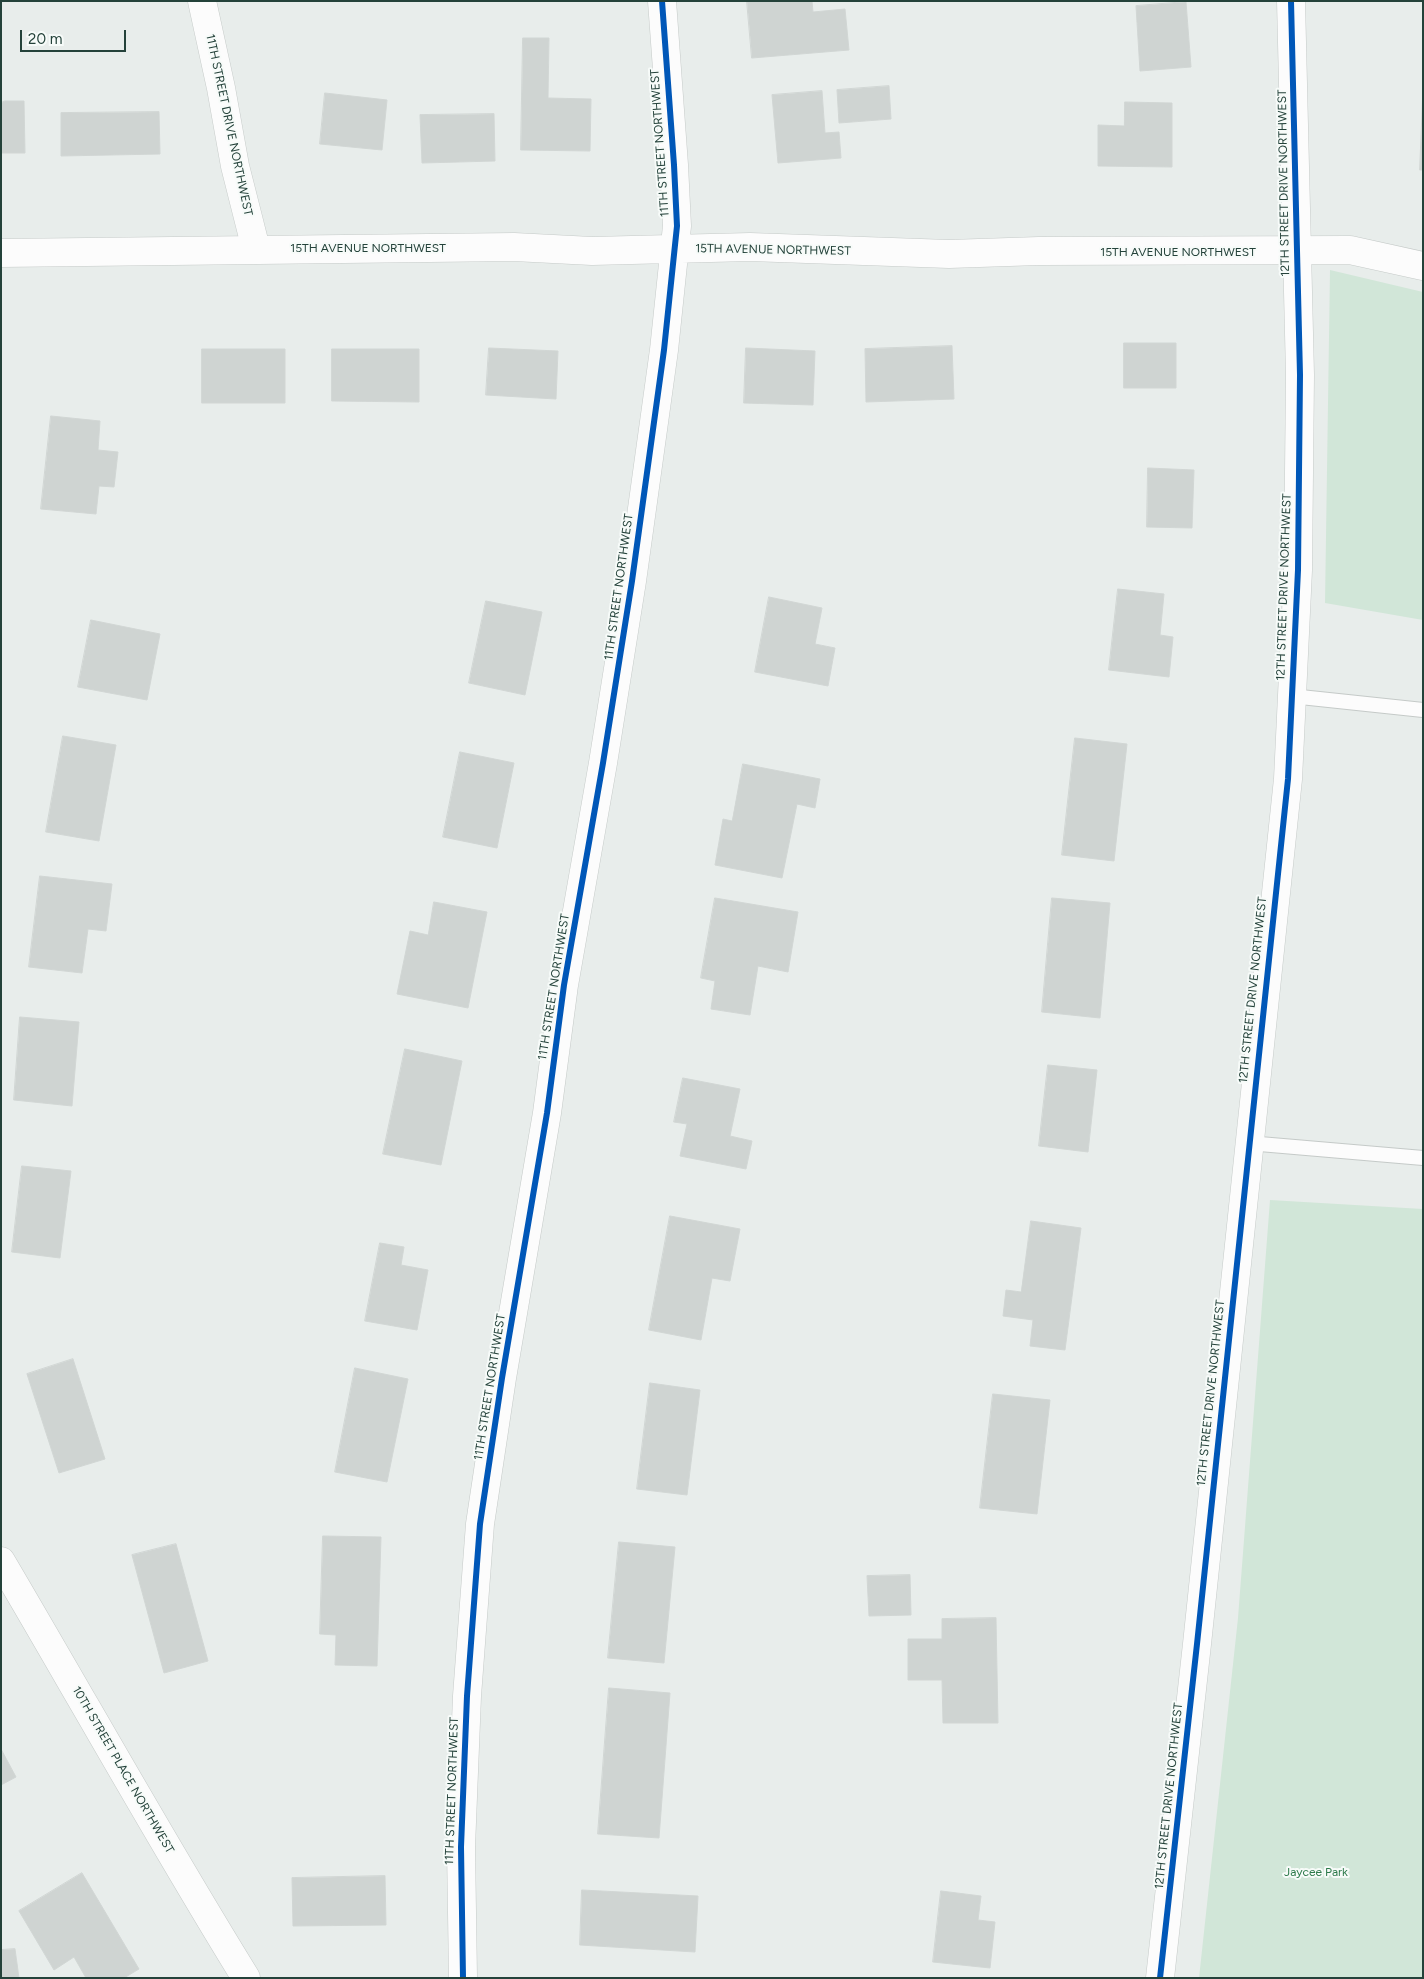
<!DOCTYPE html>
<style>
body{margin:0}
#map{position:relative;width:1424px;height:1979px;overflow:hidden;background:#e8edeb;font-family:Figtree,sans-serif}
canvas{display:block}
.frame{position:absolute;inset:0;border:2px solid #24423a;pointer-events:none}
.scale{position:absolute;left:20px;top:30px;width:106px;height:22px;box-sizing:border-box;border:2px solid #24423a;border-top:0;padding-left:6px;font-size:15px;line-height:18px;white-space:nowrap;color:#24423a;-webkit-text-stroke:4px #f7fbf9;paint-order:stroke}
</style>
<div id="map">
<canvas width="1424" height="1979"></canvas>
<div class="frame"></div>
<div class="scale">20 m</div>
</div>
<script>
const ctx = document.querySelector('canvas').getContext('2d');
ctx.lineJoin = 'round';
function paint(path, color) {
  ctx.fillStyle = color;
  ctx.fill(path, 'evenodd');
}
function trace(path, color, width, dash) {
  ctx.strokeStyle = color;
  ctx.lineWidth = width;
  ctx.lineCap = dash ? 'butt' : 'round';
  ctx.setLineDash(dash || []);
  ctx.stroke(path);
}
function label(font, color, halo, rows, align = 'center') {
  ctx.font = font + ' Figtree,sans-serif';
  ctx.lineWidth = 4;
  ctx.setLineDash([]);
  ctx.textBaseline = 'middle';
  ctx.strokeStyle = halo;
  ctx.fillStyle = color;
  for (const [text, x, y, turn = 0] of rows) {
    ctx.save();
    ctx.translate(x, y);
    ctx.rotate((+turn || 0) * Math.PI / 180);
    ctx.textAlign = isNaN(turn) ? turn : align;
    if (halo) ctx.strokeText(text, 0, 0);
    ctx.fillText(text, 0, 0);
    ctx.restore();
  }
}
paint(new Path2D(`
 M 1330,270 L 1423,292 L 1423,620 L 1325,603 Z
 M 1270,1200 L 1423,1209 L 1423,1978 L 1199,1978 L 1238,1618 Z`), '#d1e6d8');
const building = new Path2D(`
 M 747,1 L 812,1 L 813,12 L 845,9 L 849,50 L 752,58 Z
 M 1186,2 L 1191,67 L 1140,71 L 1136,6 Z
 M 523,38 L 549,38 L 548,98 L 591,99 L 590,151 L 521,150 Z
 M 889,86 L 891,119 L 839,123 L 837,90 Z
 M 1423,88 L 1423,170 L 1420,170 Z
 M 822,91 L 825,133 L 839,132 L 841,158 L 778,163 L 772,95 Z
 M 325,93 L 387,100 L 382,150 L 320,144 Z
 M 5,101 L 24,101 L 25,153 L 1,153 L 1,103 Z
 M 1125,102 L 1172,103 L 1172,167 L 1098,166 L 1098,125 L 1124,126 Z
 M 159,112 L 160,154 L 61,156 L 61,113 Z
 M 494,114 L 495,161 L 422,163 L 420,115 Z
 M 1124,343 L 1176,343 L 1176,388 L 1124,388 Z
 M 952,346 L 954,399 L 866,402 L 865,349 Z
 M 489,348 L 558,351 L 556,399 L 486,395 Z
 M 746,348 L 815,351 L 813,405 L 744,403 Z
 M 202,349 L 285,349 L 285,403 L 202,403 Z
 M 332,349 L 419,349 L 419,402 L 332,401 Z
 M 51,416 L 100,421 L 98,450 L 118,452 L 114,487 L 99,486 L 96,514 L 41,509 Z
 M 1148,468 L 1194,470 L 1192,528 L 1147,527 Z
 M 1118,589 L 1164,594 L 1160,635 L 1173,637 L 1169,677 L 1109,670 Z
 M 769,597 L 822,608 L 815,644 L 835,648 L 828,686 L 755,672 Z
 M 486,601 L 542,612 L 525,695 L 469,683 Z
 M 91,620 L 160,634 L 147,700 L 78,687 Z
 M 63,736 L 116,745 L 99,841 L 46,832 Z
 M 1075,738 L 1127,744 L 1114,861 L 1062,855 Z
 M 460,752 L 514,763 L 497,848 L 443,837 Z
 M 743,764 L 820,779 L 815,808 L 797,804 L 782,878 L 715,865 L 723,819 L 732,821 Z
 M 40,876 L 112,884 L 106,931 L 88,929 L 82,973 L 29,967 Z
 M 715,898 L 798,912 L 788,972 L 758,966 L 750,1015 L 711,1009 L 715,981 L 701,978 Z
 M 1052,898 L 1110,903 L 1100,1018 L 1042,1012 Z
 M 434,902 L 487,912 L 468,1008 L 397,994 L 410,931 L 428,935 Z
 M 20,1017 L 79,1022 L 72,1106 L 14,1100 Z
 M 405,1049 L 462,1061 L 441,1165 L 383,1154 Z
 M 1048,1065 L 1097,1070 L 1088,1152 L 1039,1146 Z
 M 683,1078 L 740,1089 L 730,1136 L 752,1141 L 746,1169 L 680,1156 L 687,1124 L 674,1122 Z
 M 22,1166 L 71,1171 L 60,1258 L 12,1252 Z
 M 670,1216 L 740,1229 L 730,1281 L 712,1278 L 701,1340 L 649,1330 Z
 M 1031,1221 L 1081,1228 L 1065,1350 L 1030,1346 L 1033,1320 L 1003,1316 L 1006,1290 L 1021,1292 Z
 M 380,1243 L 404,1247 L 401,1265 L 428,1270 L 417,1330 L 365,1321 Z
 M 73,1359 L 105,1459 L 59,1473 L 27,1374 Z
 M 355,1368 L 408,1379 L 387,1482 L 335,1472 Z
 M 650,1383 L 700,1390 L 687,1495 L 637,1489 Z
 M 993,1394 L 1050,1400 L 1037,1514 L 980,1508 Z
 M 323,1536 L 381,1537 L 377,1666 L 335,1665 L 336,1635 L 320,1634 Z
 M 619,1542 L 675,1547 L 664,1663 L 608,1658 Z
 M 176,1544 L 208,1661 L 164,1673 L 132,1555 Z
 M 910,1575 L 911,1615 L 869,1616 L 867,1576 Z
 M 996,1618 L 998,1723 L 943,1723 L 942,1680 L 908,1680 L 908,1639 L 942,1639 L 942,1619 Z
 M 609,1688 L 670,1693 L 659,1838 L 598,1834 Z
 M 1,1749 L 16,1777 L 1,1785 Z
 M 82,1873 L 139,1969 L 124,1978 L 86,1978 L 74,1957 L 54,1970 L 19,1911 Z
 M 385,1876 L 386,1925 L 293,1926 L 292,1878 Z
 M 582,1890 L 698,1896 L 695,1952 L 580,1945 Z
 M 941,1891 L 981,1896 L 978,1920 L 995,1922 L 990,1968 L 933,1962 Z
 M 15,1949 L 19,1978 L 1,1978 L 1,1950 Z`);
paint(building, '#cfd4d2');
trace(building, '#d1d6d4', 1);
const service = new Path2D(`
 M 1291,696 L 1423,710
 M 1248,1143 L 1423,1158`);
const minor = new Path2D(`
 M 202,1 L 221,88 L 235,166 L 256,249
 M 1,253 L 514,247 L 592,251 L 750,247 L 949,254 L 1039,251 L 1350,250 L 1423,266
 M 1,1561 C 83,1700 161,1841 246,1978
 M 463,1978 L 461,1847 L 467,1696 L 480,1524 L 502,1378 L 547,1113 L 564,985 L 603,763 L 632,581 L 664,350 L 677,226 L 674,165 L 662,1`);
const tertiary = new Path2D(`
 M 1160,1978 L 1197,1644 L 1288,779 L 1298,570 L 1300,375 L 1291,1`);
trace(service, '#c5cac8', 16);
trace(minor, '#c5cac8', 29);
trace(tertiary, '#c5cac8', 29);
trace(service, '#fcfcfc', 14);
trace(minor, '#fcfcfc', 28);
trace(tertiary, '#fcfcfc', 28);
trace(new Path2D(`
 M 463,1978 L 461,1847 L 467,1696 L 480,1524 L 502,1378 L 547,1113 L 564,985 L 603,763 L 632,581 L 664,350 L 677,226 L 674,165 L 662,1
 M 1160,1978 L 1197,1644 L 1288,779 L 1298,570 L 1300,375 L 1291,1`), '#0057b8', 6);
label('12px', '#24423a', '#f7fbf9', [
 ["11TH STREET DRIVE NORTHWEST",229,125,78],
 ["11TH STREET NORTHWEST",660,143,-94],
 ["12TH STREET DRIVE NORTHWEST",1284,183,-91],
 ["15TH AVENUE NORTHWEST",368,248],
 ["15TH AVENUE NORTHWEST",773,250,1],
 ["15TH AVENUE NORTHWEST",1178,252],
 ["11TH STREET NORTHWEST",619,587,-82],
 ["12TH STREET DRIVE NORTHWEST",1284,587,-88],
 ["11TH STREET NORTHWEST",554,987,-81],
 ["12TH STREET DRIVE NORTHWEST",1253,990,-84],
 ["11TH STREET NORTHWEST",490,1387,-81],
 ["12TH STREET DRIVE NORTHWEST",1211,1393,-84],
 ["10TH STREET PLACE NORTHWEST",123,1770,60],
 ["11TH STREET NORTHWEST",452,1791,-88],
 ["12TH STREET DRIVE NORTHWEST",1169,1796,-84]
]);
label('12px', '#2d7a4b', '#f7fbf9', [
 ["Jaycee Park",1316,1872]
]);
</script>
